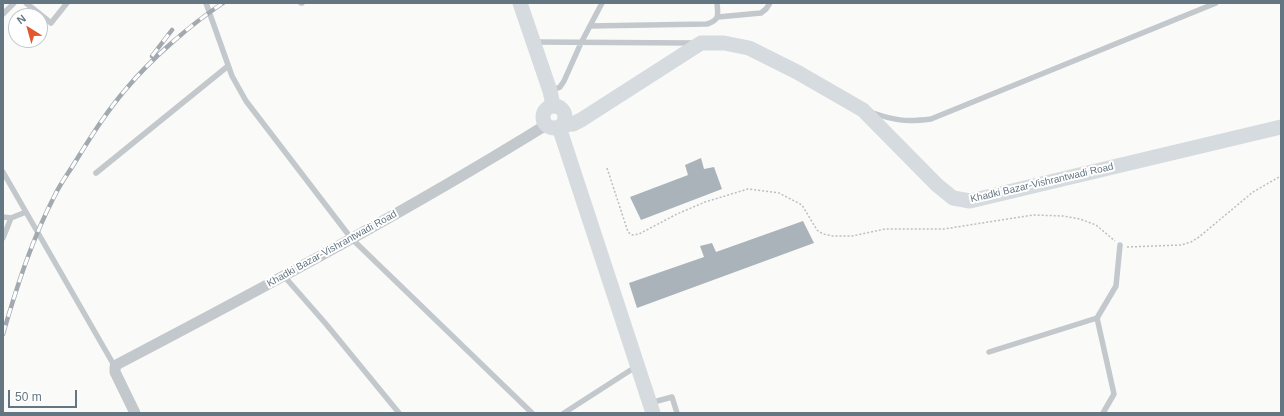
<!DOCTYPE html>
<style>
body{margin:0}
#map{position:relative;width:1284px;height:416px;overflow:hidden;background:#fafaf8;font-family:Helvetica,sans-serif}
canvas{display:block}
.frame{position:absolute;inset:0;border:4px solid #657683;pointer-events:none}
.north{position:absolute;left:8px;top:8px;width:40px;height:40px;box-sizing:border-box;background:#fff;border:1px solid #c1c8cd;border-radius:50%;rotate:323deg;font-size:11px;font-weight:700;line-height:16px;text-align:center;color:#657683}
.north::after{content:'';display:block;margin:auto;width:14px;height:18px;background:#e4572e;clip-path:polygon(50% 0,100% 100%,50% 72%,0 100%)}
.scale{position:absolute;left:8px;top:390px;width:69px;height:18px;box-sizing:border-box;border:2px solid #657683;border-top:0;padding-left:5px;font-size:12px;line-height:14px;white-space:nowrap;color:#657683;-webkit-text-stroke:3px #fff;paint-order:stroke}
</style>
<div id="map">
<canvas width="1284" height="416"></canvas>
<div class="frame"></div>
<div class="north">N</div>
<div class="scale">50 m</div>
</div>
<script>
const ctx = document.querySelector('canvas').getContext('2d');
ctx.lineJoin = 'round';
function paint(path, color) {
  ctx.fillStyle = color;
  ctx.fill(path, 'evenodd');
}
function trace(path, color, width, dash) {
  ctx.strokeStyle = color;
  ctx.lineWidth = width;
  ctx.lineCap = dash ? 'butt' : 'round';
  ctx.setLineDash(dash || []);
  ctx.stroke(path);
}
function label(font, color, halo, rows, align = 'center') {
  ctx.font = font + ' Helvetica,sans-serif';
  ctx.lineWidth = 4;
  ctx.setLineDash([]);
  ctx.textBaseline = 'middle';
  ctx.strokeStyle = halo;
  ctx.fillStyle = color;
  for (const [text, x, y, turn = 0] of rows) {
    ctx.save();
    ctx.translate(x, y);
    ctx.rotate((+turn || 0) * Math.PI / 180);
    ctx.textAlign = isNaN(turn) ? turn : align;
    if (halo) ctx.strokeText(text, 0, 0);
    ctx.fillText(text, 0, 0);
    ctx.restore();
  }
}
paint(new Path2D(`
 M 701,158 L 704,169 L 714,167 L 722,189 L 641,220 L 630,197 L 688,175 L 685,165 Z
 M 803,221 L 814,243 L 637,308 L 629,283 L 704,257 L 700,246 L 712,243 L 716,252 Z`), '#aab3b9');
trace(new Path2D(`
 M 607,168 L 628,232 L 632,235 L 639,234 L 677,214 L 705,202 L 748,189 L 779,193 L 802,205 L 817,230 L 823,234 L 833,236 L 852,236 L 885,229 L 944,229 L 1033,215 L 1063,216 L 1080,219 L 1096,225 L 1115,241
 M 1127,247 L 1181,245 L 1191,242 L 1199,237 L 1253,192 L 1281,176`), '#bbbfc2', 1.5, [2, 2]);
trace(new Path2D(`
 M 26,3 L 51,23 L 67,3
 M 206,3 L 232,76 L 246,101 L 351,238 L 532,413
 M 301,3 L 302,3
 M 3,14 L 14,3
 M 718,17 L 761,13 L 766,9 L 770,3
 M 590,26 L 707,24 C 720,20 718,15 717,3
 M 535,42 L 693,43
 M 551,91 L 560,87 L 564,81 L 581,43 L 602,3
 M 873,113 C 896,121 907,122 931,119 L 1216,3
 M 3,172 L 115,367
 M 96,173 L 228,66
 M 3,217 L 11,218
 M 3,238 L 11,218 L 26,212
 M 284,276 L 326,324 L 399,413
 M 989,352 L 1097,318
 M 650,403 L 672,397 L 677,413
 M 564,413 L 637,366
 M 1103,413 L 1114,394 L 1097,318 L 1116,286 L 1120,245`), '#c3c8cc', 5.5);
trace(new Path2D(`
 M 135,413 L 115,372 L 115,367 L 118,364 C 263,288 407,211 546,125`), '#c3c8cc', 11);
trace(new Path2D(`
 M 520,3 L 550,91 L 553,105
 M543 117a11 11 0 1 1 22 0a11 11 0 1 1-22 0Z
 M 562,125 L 573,124 L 581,120 L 701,43 L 724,43 L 749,48 L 797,72 L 863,110 L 937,185 L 953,198 L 970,201 L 1281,127
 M 559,127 L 653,413`), '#d6dbdf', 15);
const rail = new Path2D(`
 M 152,56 L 172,30
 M 3,334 C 17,286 32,239 55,195 C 61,182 70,171 77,159 C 92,135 107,111 126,89 C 151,59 190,25 223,3`);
trace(rail, '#a2aab0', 4.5);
trace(rail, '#fff', 3, [9]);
label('10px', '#657683', '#fff', [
 ["Khadki Bazar-Vishrantwadi Road",1042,183,-13],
 ["Khadki Bazar-Vishrantwadi Road",332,249,-29]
]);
</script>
